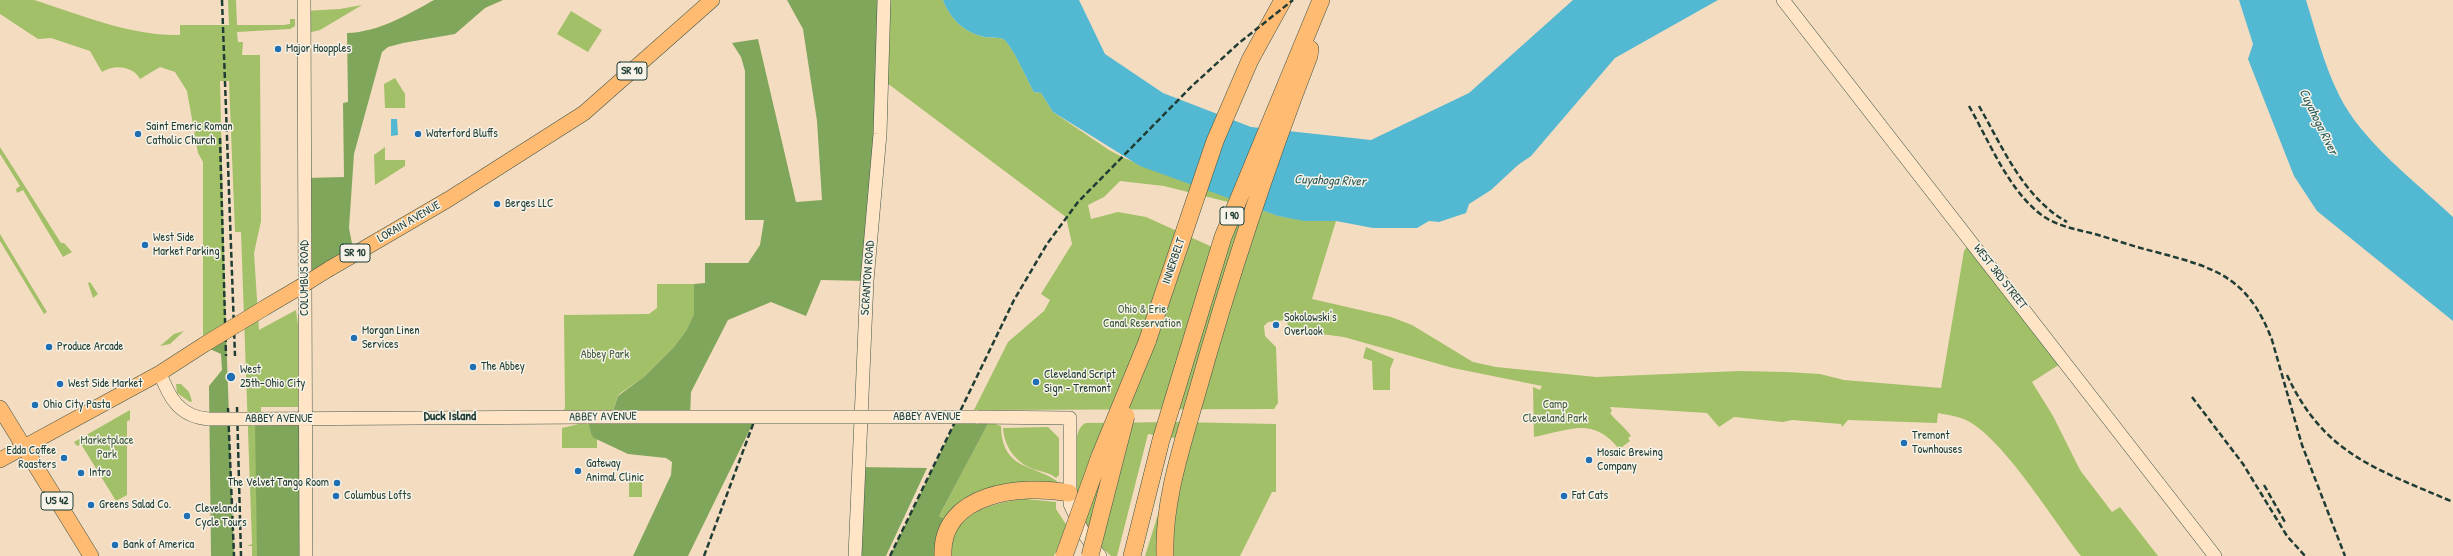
<!DOCTYPE html>
<meta charset="utf-8">
<style>
body{margin:0}
canvas{display:block;background:#f4dcc0}
</style>
<canvas width="2453" height="556"></canvas>
<script>
const ctx = document.querySelector('canvas').getContext('2d');
ctx.lineJoin = 'round';
function paint(path, color) {
  ctx.fillStyle = color;
  ctx.fill(path, 'evenodd');
}
function trace(path, color, width, dash) {
  ctx.strokeStyle = color;
  ctx.lineWidth = width;
  ctx.lineCap = dash ? 'butt' : 'round';
  ctx.setLineDash(dash || []);
  ctx.stroke(path);
}
function label(font, color, halo, rows, align = 'center') {
  ctx.font = font + ' "Patrick Hand",sans-serif';
  ctx.lineWidth = 3;
  ctx.setLineDash([]);
  ctx.textBaseline = 'middle';
  ctx.strokeStyle = halo;
  ctx.fillStyle = color;
  for (const [text, x, y, turn = 0] of rows) {
    ctx.save();
    ctx.translate(x, y);
    ctx.rotate((+turn || 0) * Math.PI / 180);
    ctx.textAlign = isNaN(turn) ? turn : align;
    if (halo) ctx.strokeText(text, 0, 0);
    ctx.fillText(text, 0, 0);
    ctx.restore();
  }
}
paint(new Path2D(`
 M 0,0 C 10,0 24,0 34,0 C 82,15 129,36 180,35 L 180,25 L 229,25 L 228,0 L 236,0 L 237,25 L 283,25 L 290,24 L 290,19 L 295,19 L 295,26 L 290,29 L 237,32 L 238,42 L 243,42 L 242,55 L 260,55 L 261,221 L 254,253 L 259,330 L 296,310 L 298,325 L 298,407 L 261,407 L 262,556 L 252,556 L 252,546 L 247,546 L 252,544 L 241,232 L 235,232 L 229,81 L 220,81 L 226,332 L 203,346 L 203,162 L 198,153 L 187,91 L 175,72 L 160,67 L 140,79 C 133,66 114,64 102,72 L 90,51 L 51,38 L 38,39 L 0,14 Z
 M 884,0 L 943,0 C 950,19 965,33 985,37 C 990,38 998,37 1003,39 C 1012,44 1028,82 1034,92 L 1041,93 L 1053,112 L 1109,150 L 1124,158 L 1278,216 L 1301,220 L 1336,221 L 1312,299 L 1391,317 L 1412,325 L 1473,362 L 1496,367 L 1596,377 L 1739,371 L 1786,372 L 1820,374 L 1844,380 L 1941,388 L 1964,251 L 1971,241 L 2065,361 L 2032,382 L 2053,416 L 2080,470 L 2112,512 L 2120,507 L 2158,556 L 2081,556 C 2054,521 2004,440 1968,421 C 1958,416 1948,415 1938,413 L 1937,423 L 1848,420 L 1842,427 L 1841,424 L 1792,420 L 1783,422 L 1734,417 L 1719,427 L 1707,413 L 1610,407 L 1612,411 L 1610,413 C 1617,422 1625,427 1631,436 L 1628,438 L 1630,441 L 1619,449 C 1593,416 1570,430 1534,437 L 1533,387 L 1540,390 L 1542,386 L 1453,368 L 1344,337 L 1290,330 L 1286,320 L 1268,322 L 1264,326 L 1265,336 L 1276,347 L 1278,403 L 1274,409 L 974,410 L 1008,342 L 1044,311 L 1050,300 L 1041,294 L 1072,244 L 1066,217 L 883,80 ZM 1120,181 L 1164,186 L 1236,204 L 1219,250 L 1146,217 L 1118,212 L 1091,219 L 1088,205 L 1104,197 Z
 M 362,5 L 320,30 L 304,34 L 304,11 L 340,9 Z
 M 571,11 L 602,30 L 588,52 L 557,34 Z
 M 395,78 L 405,94 L 405,108 L 385,108 L 384,84 Z
 M 0,147 L 61,243 L 64,243 L 72,252 L 63,257 L 23,190 L 17,193 L 16,189 L 20,186 L 0,154 Z
 M 385,147 L 385,160 L 405,160 L 405,166 L 375,185 L 374,155 Z
 M 0,234 L 47,312 L 44,314 L 0,241 Z
 M 90,282 L 98,294 L 93,298 L 88,283 Z
 M 657,284 L 694,284 L 694,314 L 686,331 L 673,348 L 645,376 L 618,395 L 611,417 L 558,418 L 565,408 L 564,315 L 649,314 L 657,308 Z
 M 184,331 L 170,344 L 160,346 L 174,334 Z
 M 1366,347 L 1394,359 L 1390,369 L 1390,390 L 1373,390 L 1372,361 L 1363,358 Z
 M 176,384 L 181,384 L 189,392 L 192,401 L 190,402 L 177,393 Z
 M 130,410 L 130,420 L 127,421 L 127,495 L 116,501 L 81,444 L 77,446 L 74,442 Z
 M 588,422 L 591,434 L 597,439 L 597,448 L 562,448 L 562,428 Z
 M 989,422 L 1001,426 C 1002,470 1033,464 1057,481 L 1059,492 L 1002,493 L 952,523 L 939,516 Z
 M 1176,422 L 1276,424 L 1276,492 L 1272,492 L 1240,556 L 1171,556 L 1171,536 L 1187,440 L 1148,434 L 1117,556 L 1111,556 C 1102,547 1088,536 1083,523 C 1077,506 1066,430 1086,423 Z
 M 1048,427 L 1059,438 L 1059,475 L 1056,478 C 1049,472 1041,472 1033,469 C 1015,462 1004,446 1003,428 Z
 M 642,477 L 642,497 L 629,497 L 629,478 Z
 M 1026,499 L 1056,502 L 1056,509 L 1067,526 L 1054,556 L 952,556 C 948,513 994,502 1026,499 Z
 M 1160,508 L 1159,556 L 1145,556 Z`), '#a1c068');
paint(new Path2D(`
 M 434,0 L 503,0 L 485,8 L 455,34 L 403,43 L 388,47 L 382,52 L 354,154 L 349,228 L 354,254 L 305,283 L 305,178 L 344,177 L 343,103 L 348,102 L 347,33 C 379,32 407,15 434,0 Z
 M 787,0 L 884,0 L 867,281 L 821,280 L 806,316 L 771,302 L 728,320 L 691,392 L 690,417 L 755,419 L 688,556 L 633,556 L 671,475 L 672,462 L 666,458 L 628,454 L 594,438 L 591,434 L 588,422 L 611,417 L 618,396 L 645,376 L 673,348 L 686,331 L 694,314 L 694,284 L 705,283 L 705,263 L 748,263 L 760,245 L 764,220 L 745,220 L 745,71 L 741,57 L 732,43 L 758,39 L 796,202 L 822,200 L 817,121 L 803,29 Z
 M 226,332 L 234,556 L 211,556 L 209,386 L 222,370 L 221,354 L 203,346 Z
 M 255,419 L 306,419 L 306,556 L 257,556 Z
 M 956,421 L 989,422 L 939,516 L 952,523 L 943,556 L 890,556 Z
 M 857,467 L 927,468 L 886,556 L 855,556 Z`), '#80a65c');
paint(new Path2D(`
 M 943,0 L 1079,0 L 1105,54 L 1163,93 L 1251,127 L 1371,140 L 1469,93 L 1573,0 L 1718,0 L 1615,58 L 1531,156 L 1518,165 L 1491,190 L 1469,204 L 1466,213 L 1439,222 L 1429,221 L 1417,228 L 1373,228 L 1336,221 L 1304,221 L 1278,216 L 1140,166 L 1053,112 L 1041,93 L 1034,92 C 1028,82 1012,44 1003,39 C 998,37 990,38 985,37 C 965,33 950,19 943,0 Z
 M 2239,0 L 2306,0 C 2316,32 2324,65 2339,95 C 2362,142 2415,181 2453,217 L 2453,321 L 2317,211 L 2294,176 L 2248,59 L 2253,44 Z
 M 391,119 L 397,119 L 398,135 L 391,136 Z`), '#53b8d2');
const secondary = new Path2D(`
 M 304,0 L 306,556
 M 1783,0 L 2215,556
 M 160,373 C 169,398 180,417 209,419
 M 976,417 L 1070,418 L 1070,504 L 1084,534 L 1100,556
 M 252,419 L 588,417
 M 855,556 L 867,281 L 880,134 L 884,0`);
const primary = new Path2D(`
 M 329,269 L 449,199 L 584,113 L 712,0
 M 266,307 L 300,287
 M 0,408 L 91,556
 M 0,460 L 160,373 L 205,344`);
const highway = new Path2D(`
 M 1147,342 L 1215,141 L 1250,60 L 1283,0
 M 943,556 C 940,492 1023,484 1069,493
 M 1132,556 L 1161,440 L 1223,237 L 1321,0
 M 1165,556 C 1163,501 1182,446 1197,393 C 1229,279 1266,167 1309,56 L 1310,49`);
trace(secondary, '#3f5549', 14);
trace(primary, '#3f5549', 16);
trace(highway, '#3f5549', 18);
trace(secondary, '#ffe4c6', 13);
trace(primary, '#ffbb71', 15);
trace(highway, '#ffbb71', 17);
trace(new Path2D(`
 M 222,0 L 235,356
 M 1969,106 C 1989,141 2007,187 2039,213 C 2055,226 2075,229 2095,234 C 2115,240 2135,247 2156,252 C 2216,268 2248,277 2272,340 L 2302,445 L 2345,556
 M 1979,106 C 2003,148 2023,197 2067,222
 M 220,138 L 226,356
 M 2287,375 C 2324,455 2377,469 2453,502
 M 2192,397 L 2243,464 L 2287,536 L 2305,556
 M 237,407 L 241,556
 M 228,408 L 234,556
 M 2264,485 L 2285,522
 M 704,556 L 755,419
 M 890,556 L 1014,300 L 1047,244 L 1078,202 L 1192,86 L 1239,43 L 1293,0`), '#1f3d34', 2.5, [6, 3]);
const secondaryBridge = new Path2D(`
 M 588,417 L 976,417
 M 209,419 L 252,419`);
const primaryBridge = new Path2D(`
 M 300,287 L 329,269
 M 205,344 L 266,307`);
const highwayBridge = new Path2D(`
 M 1064,556 L 1100,456 L 1147,342
 M 1090,556 L 1126,416`);
trace(secondaryBridge, '#3f5549', 14, []);
trace(primaryBridge, '#3f5549', 16, []);
trace(highwayBridge, '#3f5549', 18, []);
trace(secondaryBridge, '#ffe4c6', 13);
trace(primaryBridge, '#ffbb71', 15);
trace(highwayBridge, '#ffbb71', 17);
for (const [x, y, r, color] of [
 [278,49,4,"#1f6fb2"],
 [138,134,4,"#1f6fb2"],
 [418,134,4,"#1f6fb2"],
 [497,204,4,"#1f6fb2"],
 [145,245,4,"#1f6fb2"],
 [1276,325,4,"#1f6fb2"],
 [354,338,4,"#1f6fb2"],
 [49,347,4,"#1f6fb2"],
 [473,367,4,"#1f6fb2"],
 [231,377,5,"#1f6fb2"],
 [1036,382,4,"#1f6fb2"],
 [60,384,4,"#1f6fb2"],
 [35,405,4,"#1f6fb2"],
 [1904,443,4,"#1f6fb2"],
 [64,458,4,"#1f6fb2"],
 [1589,460,4,"#1f6fb2"],
 [578,471,4,"#1f6fb2"],
 [81,473,4,"#1f6fb2"],
 [337,483,4,"#1f6fb2"],
 [336,496,4,"#1f6fb2"],
 [1564,496,4,"#1f6fb2"],
 [91,505,4,"#1f6fb2"],
 [187,516,4,"#1f6fb2"],
 [115,545,4,"#1f6fb2"]
]) {
  const dot = new Path2D();
  dot.arc(x, y, r, 0, 2 * Math.PI);
  ctx.fillStyle = color;
  ctx.fill(dot);
  trace(dot, '#f7f3e8', 1.5);
}
for (const [x, y, w] of [
 [632,71,30],
 [1232,216,24],
 [355,253,30],
 [57,501,32]
]) {
  const box = new Path2D();
  box.roundRect(x - w / 2, y - 9, w, 18, 3);
  ctx.fillStyle = '#f7f3e8';
  ctx.fill(box);
  trace(box, '#1f3d34', 1);
}
label('bold 11px', '#1f3d34', null, [
 ["SR 10",632,71],
 ["I 90",1232,216],
 ["SR 10",355,253],
 ["US 42",57,501]
]);
label('12px', '#1f3d34', '#f7f3e8', [
 ["Major Hoopples",286,49],
 ["Saint Emeric Roman",146,127],
 ["Catholic Church",146,141],
 ["Waterford Bluffs",426,134],
 ["Berges LLC",505,204],
 ["West Side",153,238],
 ["Market Parking",153,252],
 ["Sokolowski's",1284,318],
 ["Overlook",1284,332],
 ["Morgan Linen",362,331],
 ["Services",362,345],
 ["Produce Arcade",57,347],
 ["The Abbey",481,367],
 ["West",240,370],
 ["25th–Ohio City",240,384],
 ["Cleveland Script",1044,375],
 ["Sign - Tremont",1044,389],
 ["West Side Market",68,384],
 ["Ohio City Pasta",43,405],
 ["Tremont",1912,436],
 ["Townhouses",1912,450],
 ["Edda Coffee",56,451,"right"],
 ["Roasters",56,465,"right"],
 ["Mosaic Brewing",1597,453],
 ["Company",1597,467],
 ["Gateway",586,464],
 ["Animal Clinic",586,478],
 ["Intro",89,473],
 ["The Velvet Tango Room",329,483,"right"],
 ["Columbus Lofts",344,496],
 ["Fat Cats",1572,496],
 ["Greens Salad Co.",99,505],
 ["Cleveland",195,509],
 ["Cycle Tours",195,523],
 ["Bank of America",123,545]
], 'left');
label('12px', '#1f3d34', '#f7f3e8', [
 ["LORAIN AVENUE",409,222,-30],
 ["INNERBELT",1174,261,-71],
 ["WEST 3RD STREET",2000,277,52],
 ["COLUMBUS ROAD",305,278,-90],
 ["SCRANTON ROAD",868,278,-86],
 ["ABBEY AVENUE",603,417,-1],
 ["ABBEY AVENUE",927,417],
 ["ABBEY AVENUE",279,419]
]);
label('12px', '#405e41', '#f7f3e8', [
 ["Ohio & Erie",1142,310],
 ["Canal Reservation",1142,324],
 ["Abbey Park",605,355],
 ["Camp",1555,405],
 ["Cleveland Park",1555,419],
 ["Marketplace",107,441],
 ["Park",107,455]
]);
label('italic 13px', '#2c5c5c', '#f7f3e8', [
 ["Cuyahoga River",2318,122,64],
 ["Cuyahoga River",1330,181,2]
]);
label('bold 13px', '#1f3d34', '#f7f3e8', [
 ["Duck Island",450,417]
]);
</script>
